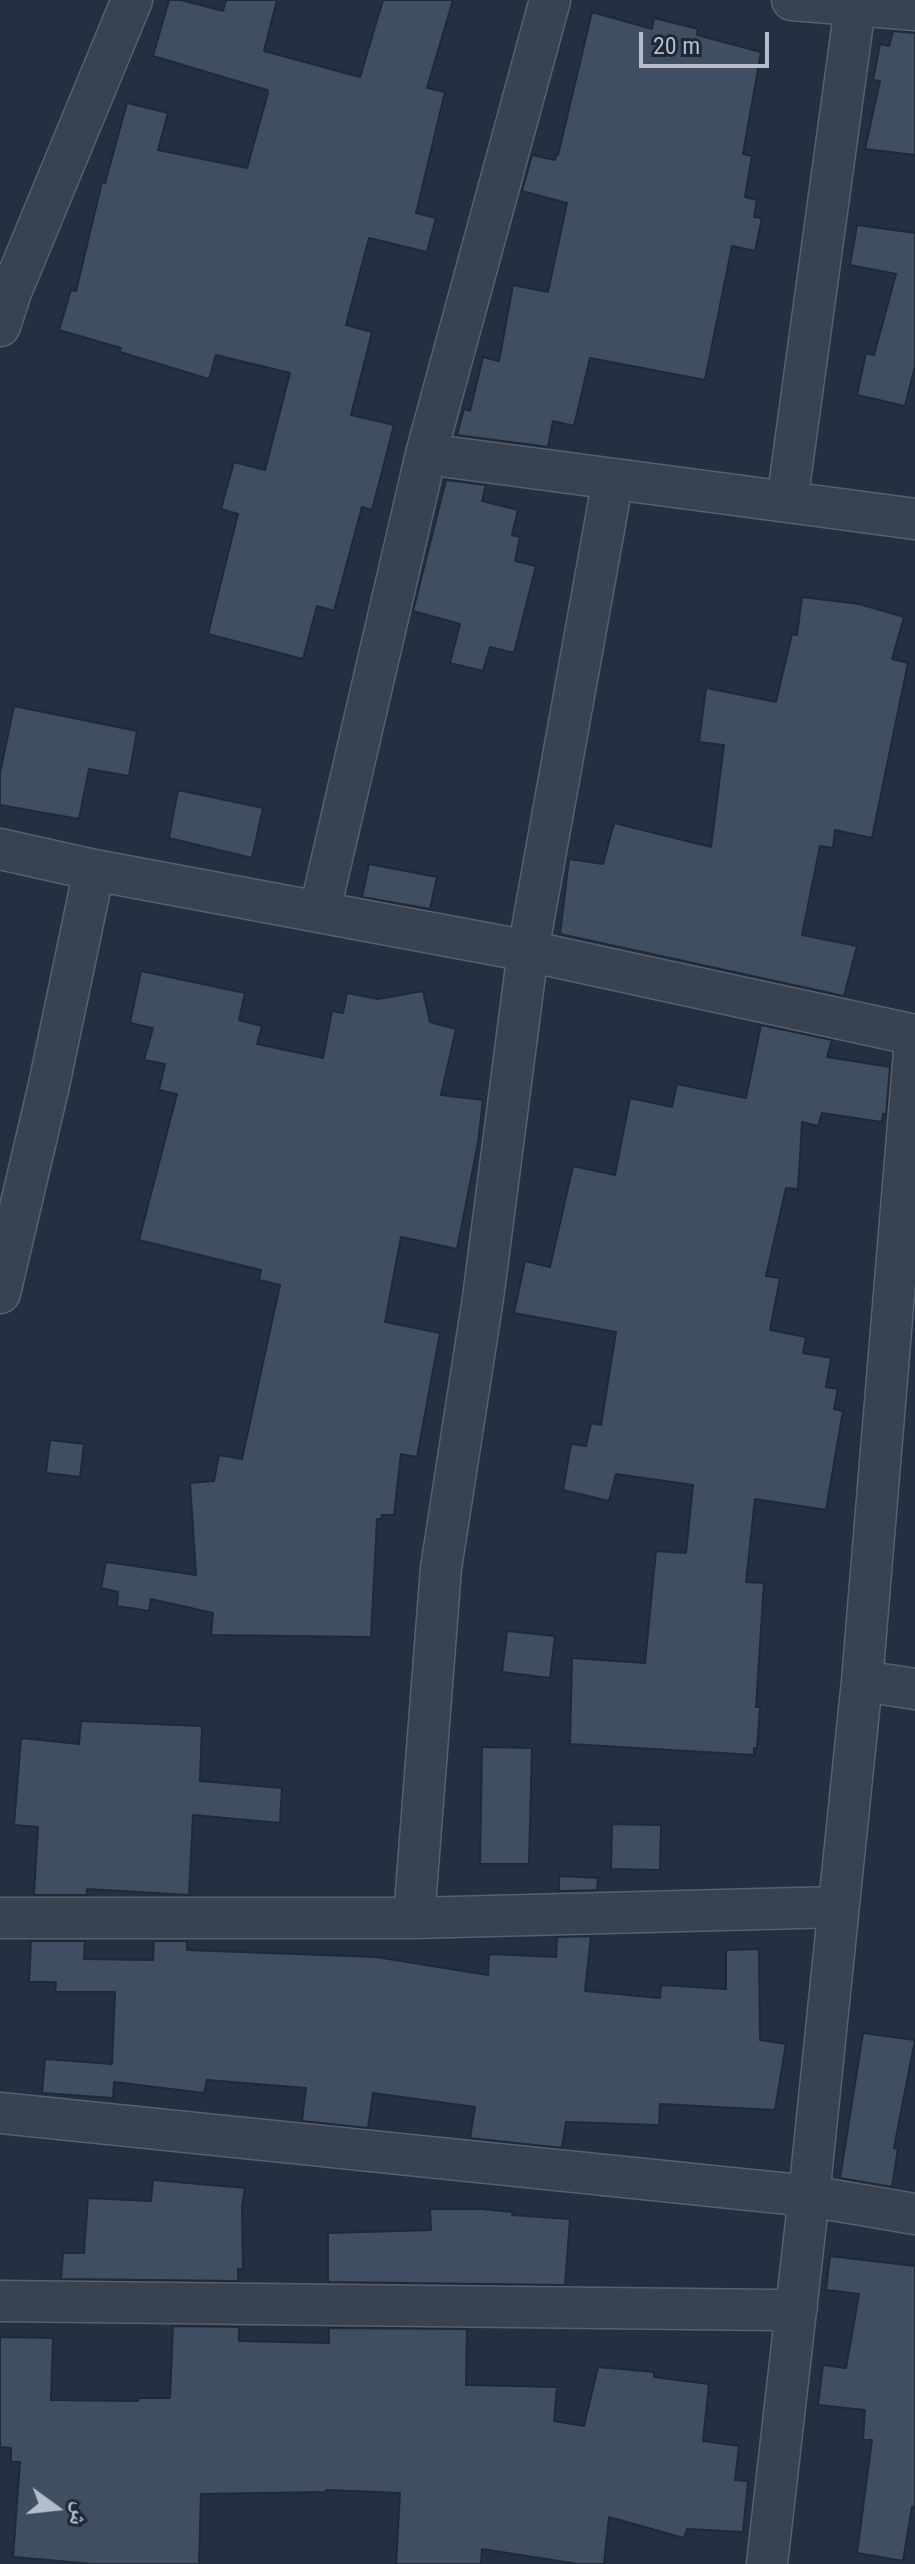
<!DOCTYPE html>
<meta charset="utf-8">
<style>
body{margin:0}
#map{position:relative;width:915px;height:2564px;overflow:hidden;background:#243041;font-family:"Roboto Condensed","Noto Naskh Arabic",sans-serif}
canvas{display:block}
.north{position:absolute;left:16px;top:2468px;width:80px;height:80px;-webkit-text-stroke:6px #1d2736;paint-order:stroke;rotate:105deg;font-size:22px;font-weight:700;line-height:32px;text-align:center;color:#b5bdcb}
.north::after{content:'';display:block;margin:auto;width:28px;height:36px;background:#b5bdcb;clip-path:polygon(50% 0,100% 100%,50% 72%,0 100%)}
.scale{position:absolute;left:639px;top:32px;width:130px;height:36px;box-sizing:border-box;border:4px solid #b5bdcb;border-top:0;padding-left:10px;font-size:24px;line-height:28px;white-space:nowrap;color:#b5bdcb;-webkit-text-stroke:6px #1d2736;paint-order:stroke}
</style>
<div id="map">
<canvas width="915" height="2564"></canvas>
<div class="north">ش</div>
<div class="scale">20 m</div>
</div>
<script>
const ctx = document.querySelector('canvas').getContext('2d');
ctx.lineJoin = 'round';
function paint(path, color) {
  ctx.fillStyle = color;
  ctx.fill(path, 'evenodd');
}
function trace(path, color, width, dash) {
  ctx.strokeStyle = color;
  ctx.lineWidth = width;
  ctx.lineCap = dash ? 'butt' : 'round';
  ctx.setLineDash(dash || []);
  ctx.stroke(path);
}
const building = new Path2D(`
 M 169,0 L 181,0 L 223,11 L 226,0 L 277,0 L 264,51 L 360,77 L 383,0 L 453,0 L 427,88 L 445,92 L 416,213 L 436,218 L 427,252 L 369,238 L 346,325 L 372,332 L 351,415 L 394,425 L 372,510 L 362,507 L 334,611 L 317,606 L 303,659 L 208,634 L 238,514 L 221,509 L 234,462 L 265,470 L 290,373 L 216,355 L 209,379 L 120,352 L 121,348 L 59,330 L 71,290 L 76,291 L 102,182 L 105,183 L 127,103 L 168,113 L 158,150 L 247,168 L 268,93 L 267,90 L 153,56 Z
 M 592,12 L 652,29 L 654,18 L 698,29 L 697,35 L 761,52 L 743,154 L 752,156 L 745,197 L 757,200 L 754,217 L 762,218 L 755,251 L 732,246 L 705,380 L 590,358 L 574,426 L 553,421 L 548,447 L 457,435 L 464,409 L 470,411 L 483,357 L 499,361 L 513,285 L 548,292 L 567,203 L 522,191 L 532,155 L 555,160 L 556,155 L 558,155 Z
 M 893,31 L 915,33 L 915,155 L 865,149 L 880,81 L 873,80 L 880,44 L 889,46 Z
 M 857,225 L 915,233 L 915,366 L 905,406 L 857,395 L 866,353 L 874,355 L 896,274 L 850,265 Z
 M 446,480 L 486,485 L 482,501 L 518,510 L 512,535 L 520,537 L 515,561 L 536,566 L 514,653 L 490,647 L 483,671 L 450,663 L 460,624 L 413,611 Z
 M 802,597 L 859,604 L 904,617 L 892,659 L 908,663 L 872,838 L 835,830 L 833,848 L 820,846 L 802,935 L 857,946 L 844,996 L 560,934 L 569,859 L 603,864 L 614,823 L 711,847 L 724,745 L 699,742 L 706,688 L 776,702 L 792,634 L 797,635 Z
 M 14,706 L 137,731 L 129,776 L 89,769 L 79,819 L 0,805 L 0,773 Z
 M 178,790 L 263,808 L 252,858 L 169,838 Z
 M 369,864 L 437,877 L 430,909 L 362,897 Z
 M 141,971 L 245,993 L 239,1020 L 262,1026 L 257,1044 L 323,1058 L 332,1011 L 343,1013 L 347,993 L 378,999 L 423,991 L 430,1022 L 456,1029 L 441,1095 L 483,1100 L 478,1143 L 457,1249 L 401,1237 L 385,1322 L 440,1333 L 417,1457 L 401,1454 L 394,1515 L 382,1515 L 381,1519 L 377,1519 L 371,1637 L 211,1635 L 213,1613 L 151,1599 L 149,1611 L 117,1606 L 118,1592 L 101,1588 L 106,1562 L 196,1575 L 190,1483 L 214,1481 L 219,1455 L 242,1459 L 280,1285 L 259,1280 L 261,1270 L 139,1240 L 177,1094 L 159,1090 L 165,1064 L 144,1060 L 153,1028 L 130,1023 Z
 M 761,1025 L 832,1040 L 827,1057 L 890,1067 L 886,1114 L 883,1114 L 882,1122 L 822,1113 L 818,1126 L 802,1122 L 798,1189 L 786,1188 L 766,1276 L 780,1278 L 770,1330 L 806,1337 L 803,1353 L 831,1358 L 826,1387 L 838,1389 L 834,1409 L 843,1411 L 826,1510 L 755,1499 L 746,1582 L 764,1583 L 756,1707 L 760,1707 L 757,1749 L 754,1748 L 754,1755 L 570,1744 L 572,1658 L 645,1663 L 656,1551 L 686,1553 L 693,1485 L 616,1474 L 609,1501 L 563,1490 L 571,1444 L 586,1446 L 591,1423 L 601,1425 L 616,1332 L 514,1313 L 525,1261 L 550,1267 L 573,1166 L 615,1175 L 630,1098 L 672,1107 L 677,1084 L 746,1098 Z
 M 50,1440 L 84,1444 L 80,1477 L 46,1473 Z
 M 507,1631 L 555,1636 L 550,1678 L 502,1672 Z
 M 81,1721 L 202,1726 L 200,1781 L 282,1788 L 280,1823 L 193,1815 L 189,1895 L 87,1889 L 87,1895 L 34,1895 L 38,1827 L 14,1825 L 21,1738 L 79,1744 Z
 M 482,1747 L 532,1748 L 529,1864 L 480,1864 Z
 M 612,1824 L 661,1825 L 660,1870 L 611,1869 Z
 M 559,1876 L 598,1878 L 597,1890 L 559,1891 Z
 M 591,1936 L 585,1991 L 660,1998 L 661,1985 L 726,1989 L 726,1950 L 759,1949 L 760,2040 L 786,2044 L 775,2110 L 660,2104 L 659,2125 L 566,2122 L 562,2148 L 470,2138 L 475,2107 L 373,2093 L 368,2128 L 302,2121 L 306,2088 L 207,2080 L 204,2093 L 114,2082 L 113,2098 L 42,2093 L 45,2059 L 112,2064 L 115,1992 L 55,1992 L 56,1982 L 29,1982 L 31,1941 L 85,1941 L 84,1959 L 153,1960 L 154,1941 L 187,1941 L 187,1950 L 376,1957 L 488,1975 L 489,1954 L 556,1957 L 557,1937 Z
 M 863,2033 L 915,2040 L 894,2148 L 898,2149 L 892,2187 L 840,2178 Z
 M 153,2180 L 245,2188 L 242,2206 L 243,2269 L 238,2269 L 238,2281 L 61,2279 L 63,2253 L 84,2253 L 88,2198 L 151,2201 Z
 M 430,2209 L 482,2209 L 513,2212 L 512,2215 L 570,2219 L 565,2285 L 328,2282 L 328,2233 L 431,2230 Z
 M 830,2256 L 915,2266 L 915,2507 L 912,2507 L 903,2561 L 857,2553 L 872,2440 L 863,2440 L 865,2410 L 818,2405 L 823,2365 L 846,2368 L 859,2294 L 826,2290 Z
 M 173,2326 L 239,2327 L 239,2341 L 329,2343 L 329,2328 L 467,2329 L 466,2385 L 557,2387 L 554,2421 L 584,2426 L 598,2367 L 654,2372 L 654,2377 L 709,2384 L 703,2441 L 739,2446 L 735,2480 L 748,2481 L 743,2532 L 687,2529 L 684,2538 L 609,2517 L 604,2564 L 578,2564 L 482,2549 L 481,2564 L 396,2564 L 400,2493 L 326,2490 L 326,2492 L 201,2494 L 199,2564 L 93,2564 L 13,2557 L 20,2462 L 11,2462 L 11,2448 L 0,2447 L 0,2337 L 53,2338 L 51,2400 L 138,2401 L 138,2398 L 170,2398 Z`);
paint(building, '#404e61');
trace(building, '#1f2938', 2);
const minor = new Path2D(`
 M 792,0 L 915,10
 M 0,326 L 11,292 L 132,0
 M 426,454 L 915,519
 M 787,502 L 856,0
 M 0,849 L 94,870 L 528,951 L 915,1035
 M 320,910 L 426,454 L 550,0
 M 0,1293 L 49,1085 L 94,870
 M 862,1681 L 915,1689
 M 0,1918 L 414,1918 L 838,1907
 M 414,1918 L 441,1568 L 483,1298 L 528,951 L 613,479
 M 0,2113 L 809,2196 L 915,2214
 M 0,2301 L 774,2310 L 797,2307
 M 767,2564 L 809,2196 L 862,1681 L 915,1040`);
trace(minor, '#56606e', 43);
trace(minor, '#384251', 40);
</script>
